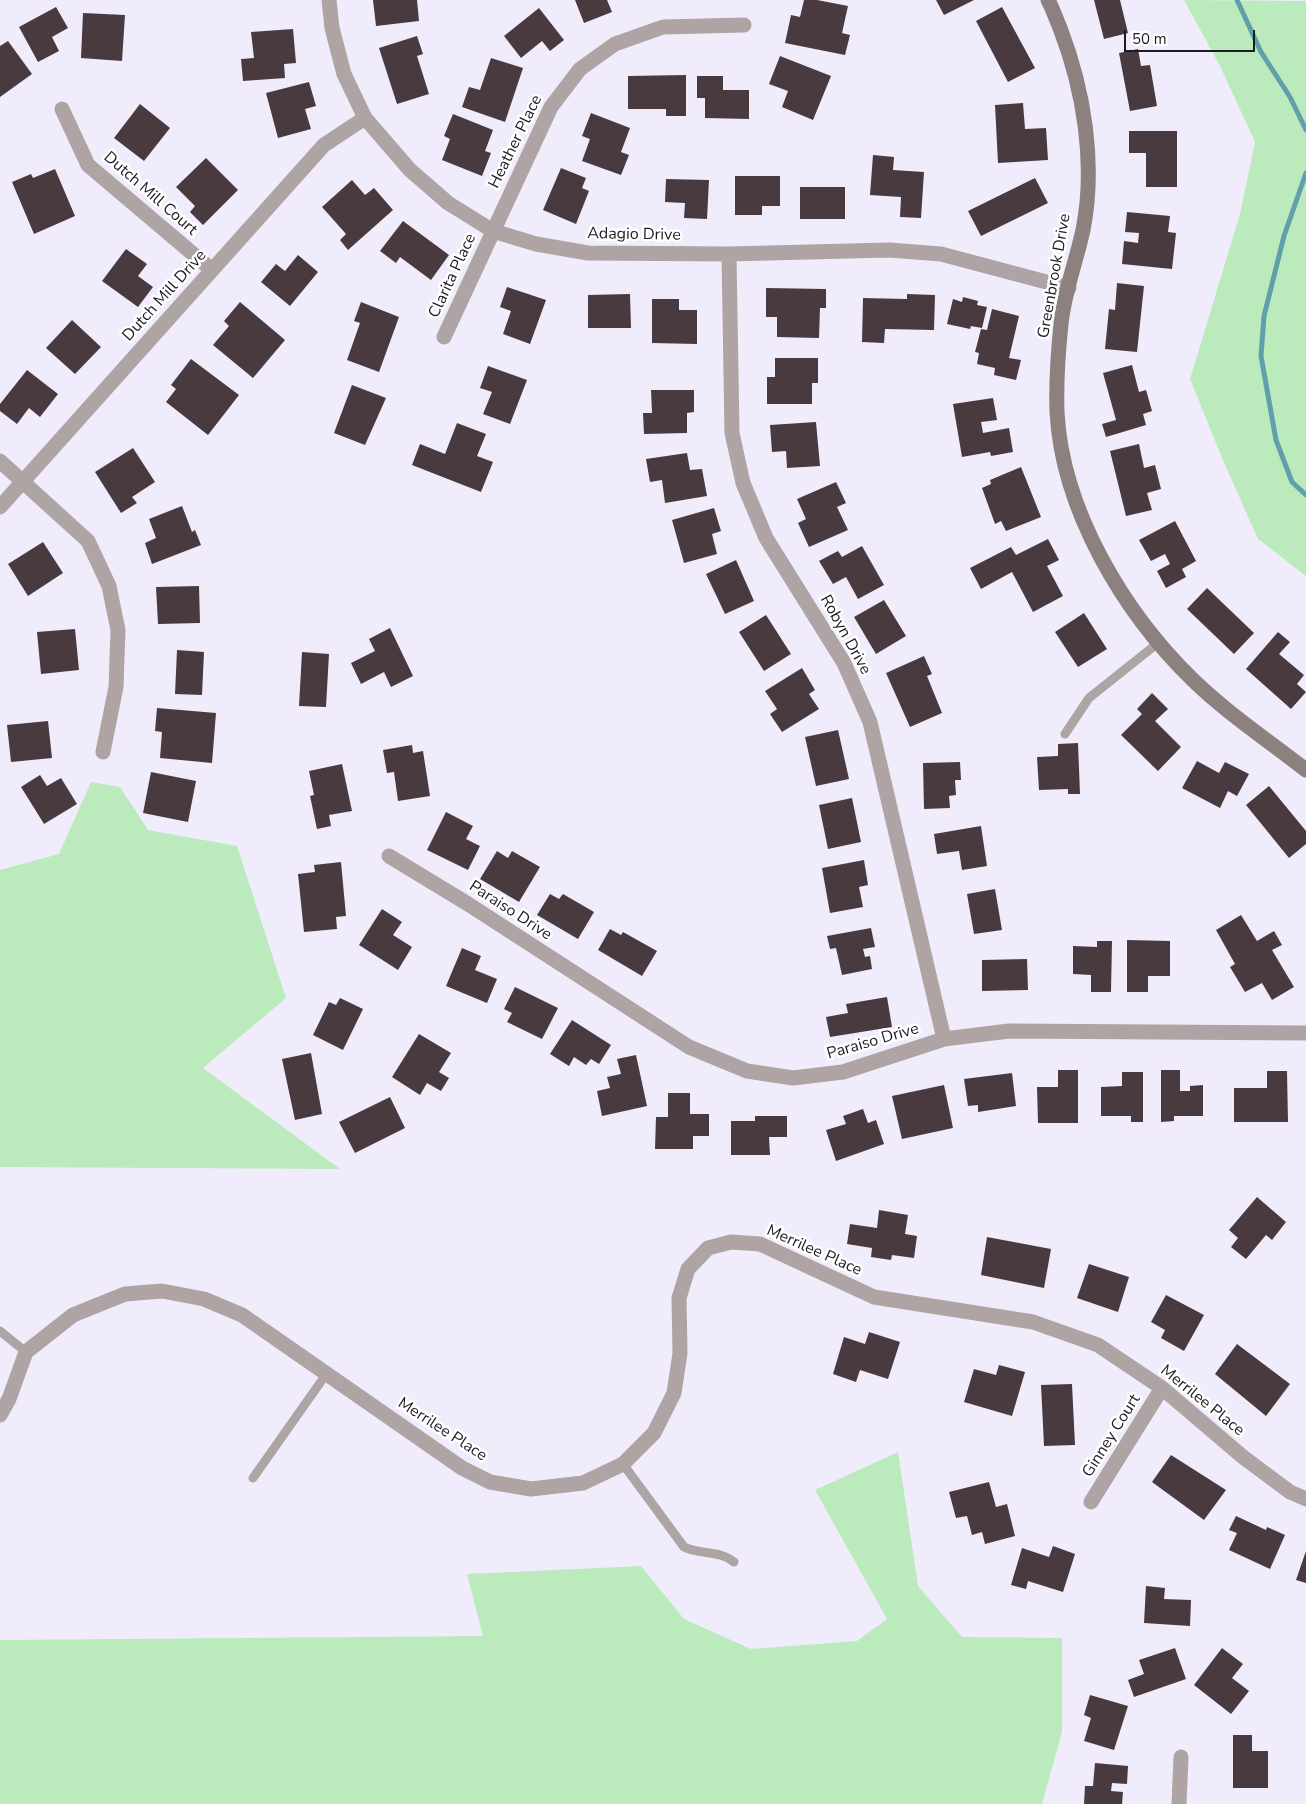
<!DOCTYPE html>
<style>
body{margin:0}
#map{position:relative;width:1306px;height:1804px;overflow:hidden;background:#f0ecfc;font-family:"Nunito Sans",sans-serif}
canvas{display:block}
.scale{position:absolute;left:1124px;top:30px;width:131px;height:22px;box-sizing:border-box;border:2px solid #1e1c22;border-top:0;padding-left:6px;font-size:15px;line-height:18px;white-space:nowrap;color:#1e1c22;-webkit-text-stroke:4px #fff;paint-order:stroke}
</style>
<div id="map">
<canvas width="1306" height="1804"></canvas>
<div class="scale">50 m</div>
</div>
<script>
const ctx = document.querySelector('canvas').getContext('2d');
ctx.lineJoin = 'round';
function paint(path, color) {
  ctx.fillStyle = color;
  ctx.fill(path, 'evenodd');
}
function trace(path, color, width, dash) {
  ctx.strokeStyle = color;
  ctx.lineWidth = width;
  ctx.lineCap = dash ? 'butt' : 'round';
  ctx.setLineDash(dash || []);
  ctx.stroke(path);
}
function label(font, color, halo, rows, align = 'center') {
  ctx.font = font + ' "Nunito Sans",sans-serif';
  ctx.lineWidth = 5;
  ctx.setLineDash([]);
  ctx.textBaseline = 'middle';
  ctx.strokeStyle = halo;
  ctx.fillStyle = color;
  for (const [text, x, y, turn = 0] of rows) {
    ctx.save();
    ctx.translate(x, y);
    ctx.rotate((+turn || 0) * Math.PI / 180);
    ctx.textAlign = isNaN(turn) ? turn : align;
    if (halo) ctx.strokeText(text, 0, 0);
    ctx.fillText(text, 0, 0);
    ctx.restore();
  }
}
paint(new Path2D(`
 M 1184,0 L 1306,1 L 1306,576 L 1258,539 L 1222,458 L 1190,379 L 1240,214 L 1255,142 L 1220,66 Z
 M 91,782 L 120,787 L 148,830 L 237,846 L 286,998 L 203,1068 L 340,1169 L 0,1167 L 0,870 L 59,854 Z
 M 898,1452 L 918,1586 L 962,1637 L 1062,1638 L 1062,1732 L 1042,1804 L 0,1804 L 0,1640 L 483,1636 L 467,1574 L 641,1566 L 684,1619 L 751,1649 L 857,1641 L 887,1619 L 815,1490 Z`), '#bbebbd');
trace(new Path2D(`
 M 1237,0 L 1261,52 L 1290,97 L 1306,130
 M 1306,173 L 1284,236 L 1264,316 L 1261,356 L 1276,440 L 1292,482 L 1306,495`), '#61a0aa', 5);
paint(new Path2D(`
 M 373,0 L 417,0 L 419,21 L 376,26 Z
 M 575,0 L 607,0 L 612,12 L 584,23 Z
 M 804,0 L 817,0 L 848,6 L 842,33 L 850,35 L 845,55 L 785,43 L 791,15 L 800,17 Z
 M 936,0 L 974,0 L 944,15 Z
 M 1094,0 L 1120,0 L 1128,33 L 1104,39 Z
 M 56,7 L 68,28 L 52,37 L 59,51 L 38,62 L 19,27 Z
 M 1002,7 L 1035,68 L 1008,82 L 976,21 Z
 M 539,8 L 564,40 L 550,51 L 542,41 L 521,58 L 504,36 Z
 M 83,13 L 125,15 L 122,61 L 81,58 Z
 M 293,29 L 296,63 L 284,64 L 285,78 L 243,81 L 241,59 L 254,58 L 251,32 Z
 M 417,36 L 423,54 L 417,56 L 429,94 L 397,104 L 379,48 Z
 M 8,41 L 32,74 L 0,97 L 0,46 Z
 M 1138,49 L 1141,66 L 1150,65 L 1157,106 L 1130,111 L 1119,53 Z
 M 780,56 L 831,76 L 813,120 L 782,107 L 788,91 L 769,84 Z
 M 491,58 L 523,68 L 505,122 L 462,107 L 469,87 L 480,90 Z
 M 686,75 L 686,116 L 666,116 L 666,109 L 628,109 L 628,76 Z
 M 697,76 L 723,76 L 723,90 L 749,90 L 749,119 L 705,118 L 705,98 L 697,98 Z
 M 309,82 L 316,106 L 305,109 L 311,129 L 278,138 L 266,93 Z
 M 1023,103 L 1025,129 L 1046,128 L 1048,160 L 998,163 L 995,105 Z
 M 140,104 L 170,128 L 144,161 L 114,138 Z
 M 591,113 L 630,128 L 621,152 L 629,155 L 621,175 L 582,161 L 590,139 L 582,136 Z
 M 453,114 L 493,130 L 485,151 L 491,153 L 482,176 L 442,160 L 450,139 L 444,136 Z
 M 1129,131 L 1177,131 L 1177,187 L 1146,187 L 1146,153 L 1129,153 Z
 M 873,155 L 894,157 L 893,170 L 924,172 L 921,218 L 900,217 L 901,197 L 870,195 Z
 M 206,158 L 238,190 L 203,225 L 190,212 L 195,206 L 176,187 Z
 M 561,168 L 586,178 L 582,188 L 589,191 L 576,224 L 543,210 Z
 M 55,169 L 75,216 L 34,234 L 12,182 L 31,174 L 33,178 Z
 M 735,176 L 780,176 L 780,206 L 762,206 L 762,215 L 735,215 Z
 M 1035,178 L 1048,203 L 981,236 L 968,211 Z
 M 666,179 L 709,180 L 707,219 L 684,218 L 685,203 L 665,202 Z
 M 352,180 L 365,195 L 374,188 L 393,210 L 348,250 L 340,240 L 346,234 L 322,207 Z
 M 800,187 L 845,187 L 845,219 L 800,219 Z
 M 1127,212 L 1170,216 L 1168,232 L 1176,233 L 1172,269 L 1122,264 L 1124,241 L 1138,243 L 1139,233 L 1125,232 Z
 M 403,221 L 449,255 L 431,280 L 400,257 L 396,263 L 380,251 Z
 M 126,249 L 147,264 L 138,276 L 153,287 L 138,307 L 102,281 Z
 M 298,255 L 318,272 L 290,306 L 261,282 L 276,264 L 285,271 Z
 M 1117,283 L 1144,286 L 1137,352 L 1105,349 L 1109,309 L 1115,310 Z
 M 507,287 L 546,300 L 530,344 L 503,334 L 511,311 L 500,307 Z
 M 766,288 L 826,289 L 826,308 L 820,308 L 819,338 L 777,337 L 777,317 L 766,317 Z
 M 630,294 L 631,328 L 588,328 L 588,295 Z
 M 907,294 L 935,295 L 934,330 L 885,329 L 884,343 L 862,342 L 863,298 L 907,299 Z
 M 963,297 L 978,301 L 977,305 L 987,307 L 982,328 L 971,326 L 970,329 L 947,324 L 953,299 L 962,302 Z
 M 652,299 L 679,299 L 679,310 L 697,310 L 697,344 L 652,343 Z
 M 240,302 L 285,340 L 253,378 L 213,345 L 229,326 L 224,321 Z
 M 361,302 L 399,317 L 379,372 L 347,360 L 360,323 L 354,321 Z
 M 992,309 L 1019,316 L 1009,358 L 1021,360 L 1016,380 L 994,375 L 995,368 L 977,364 L 979,353 L 975,352 L 981,329 L 987,330 Z
 M 72,320 L 101,347 L 75,374 L 46,348 Z
 M 775,358 L 818,358 L 818,383 L 812,383 L 812,404 L 767,404 L 767,377 L 775,377 Z
 M 191,359 L 239,395 L 208,435 L 166,402 L 176,389 L 171,385 Z
 M 1132,365 L 1139,392 L 1146,390 L 1152,411 L 1143,414 L 1146,425 L 1106,437 L 1102,424 L 1116,420 L 1103,373 Z
 M 488,366 L 527,380 L 510,424 L 483,414 L 492,392 L 480,388 Z
 M 27,370 L 58,394 L 40,417 L 29,408 L 17,424 L 0,411 L 0,404 Z
 M 352,385 L 386,398 L 365,445 L 334,433 Z
 M 651,390 L 694,390 L 694,412 L 687,413 L 687,433 L 644,434 L 643,413 L 652,413 Z
 M 993,398 L 997,420 L 981,422 L 983,433 L 1009,428 L 1013,452 L 991,456 L 990,452 L 962,457 L 953,404 Z
 M 816,422 L 820,466 L 787,468 L 786,451 L 772,452 L 770,425 Z
 M 457,423 L 486,434 L 477,456 L 493,462 L 481,492 L 412,465 L 420,444 L 445,454 Z
 M 1139,444 L 1144,468 L 1155,465 L 1161,489 L 1147,493 L 1152,510 L 1126,516 L 1110,451 Z
 M 133,448 L 155,482 L 132,497 L 137,503 L 121,513 L 95,472 Z
 M 687,453 L 690,470 L 702,469 L 707,496 L 665,503 L 662,480 L 650,482 L 646,459 Z
 M 1021,467 L 1041,517 L 1006,531 L 1001,521 L 995,524 L 982,488 L 991,484 L 990,480 Z
 M 836,482 L 846,503 L 837,507 L 848,530 L 809,547 L 798,523 L 806,519 L 797,499 Z
 M 182,506 L 192,532 L 195,530 L 201,545 L 152,564 L 145,543 L 156,538 L 149,519 Z
 M 714,508 L 721,531 L 712,534 L 717,554 L 684,563 L 672,520 Z
 M 1175,521 L 1196,561 L 1182,569 L 1186,577 L 1166,588 L 1157,571 L 1170,564 L 1165,554 L 1151,561 L 1139,540 Z
 M 1048,539 L 1059,560 L 1047,566 L 1063,596 L 1033,612 L 1012,572 L 981,589 L 970,568 L 1011,547 L 1016,555 Z
 M 43,542 L 63,573 L 28,596 L 8,564 Z
 M 862,546 L 884,585 L 858,599 L 846,577 L 833,584 L 819,561 L 838,551 L 842,557 Z
 M 736,560 L 754,601 L 725,614 L 706,574 Z
 M 199,586 L 200,623 L 158,624 L 156,587 Z
 M 1207,588 L 1254,633 L 1234,654 L 1187,609 Z
 M 884,600 L 906,636 L 876,654 L 854,617 Z
 M 1084,613 L 1107,649 L 1078,667 L 1055,632 Z
 M 766,615 L 791,654 L 764,671 L 739,632 Z
 M 390,628 L 413,676 L 391,687 L 384,672 L 361,684 L 351,663 L 375,651 L 369,639 Z
 M 75,629 L 79,670 L 41,674 L 37,632 Z
 M 1278,632 L 1290,642 L 1279,654 L 1304,675 L 1297,684 L 1306,692 L 1291,709 L 1246,669 Z
 M 177,650 L 204,652 L 202,695 L 175,694 Z
 M 302,652 L 329,654 L 326,707 L 299,706 Z
 M 924,656 L 932,674 L 927,676 L 942,713 L 910,727 L 886,673 Z
 M 802,668 L 815,690 L 809,694 L 819,709 L 782,732 L 770,714 L 777,709 L 765,691 Z
 M 1152,693 L 1168,709 L 1155,721 L 1181,747 L 1158,771 L 1121,735 L 1142,714 L 1137,709 Z
 M 157,708 L 216,713 L 212,763 L 160,758 L 162,732 L 155,731 Z
 M 48,721 L 52,758 L 11,762 L 7,725 Z
 M 838,730 L 849,779 L 816,786 L 805,737 Z
 M 1078,743 L 1080,794 L 1068,794 L 1068,789 L 1039,790 L 1037,757 L 1058,756 L 1058,744 Z
 M 412,745 L 413,753 L 423,751 L 430,796 L 398,801 L 394,772 L 387,773 L 383,750 Z
 M 1197,761 L 1219,773 L 1225,762 L 1249,774 L 1237,796 L 1228,791 L 1220,808 L 1182,788 Z
 M 960,762 L 961,780 L 955,780 L 956,795 L 949,796 L 950,808 L 924,809 L 923,763 Z
 M 342,764 L 352,811 L 329,815 L 331,826 L 317,829 L 310,796 L 314,795 L 309,771 Z
 M 151,772 L 196,781 L 188,822 L 143,813 Z
 M 40,775 L 47,786 L 61,778 L 77,804 L 44,824 L 21,787 Z
 M 1269,786 L 1306,831 L 1306,844 L 1289,858 L 1246,805 Z
 M 852,798 L 861,842 L 828,849 L 819,805 Z
 M 446,812 L 473,826 L 466,839 L 480,846 L 468,870 L 427,850 Z
 M 981,826 L 987,866 L 962,870 L 959,851 L 937,854 L 934,834 Z
 M 497,851 L 508,858 L 512,851 L 540,867 L 519,902 L 480,879 Z
 M 864,860 L 868,885 L 859,887 L 863,907 L 830,913 L 822,868 Z
 M 341,862 L 346,916 L 336,917 L 337,929 L 304,932 L 298,874 L 315,872 L 314,865 Z
 M 995,889 L 1002,930 L 974,934 L 967,894 Z
 M 550,894 L 559,899 L 563,894 L 594,912 L 578,939 L 537,915 Z
 M 382,909 L 402,922 L 393,935 L 412,947 L 398,970 L 359,945 Z
 M 1241,915 L 1257,941 L 1274,931 L 1282,945 L 1272,950 L 1294,987 L 1272,1000 L 1262,983 L 1245,992 L 1230,967 L 1235,964 L 1216,930 Z
 M 871,928 L 875,947 L 863,949 L 865,957 L 870,956 L 872,969 L 842,975 L 836,948 L 830,949 L 827,936 Z
 M 610,929 L 621,935 L 623,932 L 657,951 L 642,976 L 598,950 Z
 M 1127,940 L 1170,941 L 1170,976 L 1148,976 L 1148,992 L 1127,992 Z
 M 1097,941 L 1112,941 L 1111,992 L 1091,992 L 1091,975 L 1073,974 L 1073,946 L 1097,947 Z
 M 462,948 L 481,956 L 475,970 L 497,979 L 487,1003 L 446,986 Z
 M 1027,959 L 1028,990 L 982,991 L 982,960 Z
 M 515,987 L 558,1008 L 542,1039 L 507,1022 L 512,1013 L 504,1009 Z
 M 887,997 L 892,1027 L 830,1037 L 826,1017 L 848,1013 L 846,1004 Z
 M 340,998 L 363,1009 L 343,1050 L 313,1035 L 329,1002 L 336,1005 Z
 M 572,1020 L 611,1045 L 599,1064 L 591,1059 L 586,1065 L 574,1057 L 569,1066 L 550,1054 Z
 M 419,1034 L 451,1053 L 439,1072 L 449,1078 L 441,1091 L 427,1083 L 420,1095 L 392,1077 Z
 M 311,1053 L 322,1114 L 295,1120 L 282,1059 Z
 M 636,1055 L 647,1106 L 602,1116 L 597,1091 L 610,1088 L 607,1077 L 621,1074 L 617,1059 Z
 M 1058,1070 L 1078,1070 L 1078,1123 L 1038,1123 L 1037,1087 L 1058,1087 Z
 M 1161,1070 L 1180,1070 L 1180,1091 L 1190,1091 L 1190,1086 L 1203,1085 L 1203,1116 L 1174,1116 L 1174,1121 L 1161,1122 Z
 M 1267,1071 L 1287,1071 L 1288,1122 L 1234,1122 L 1234,1088 L 1267,1088 Z
 M 1122,1072 L 1143,1072 L 1143,1122 L 1131,1122 L 1131,1116 L 1101,1116 L 1101,1087 L 1122,1086 Z
 M 1012,1073 L 1016,1106 L 978,1112 L 978,1105 L 968,1106 L 964,1079 Z
 M 944,1085 L 953,1128 L 902,1139 L 892,1096 Z
 M 668,1093 L 690,1093 L 690,1114 L 709,1114 L 709,1136 L 693,1136 L 693,1149 L 655,1149 L 656,1117 L 668,1117 Z
 M 390,1097 L 405,1128 L 355,1153 L 339,1122 Z
 M 863,1109 L 868,1123 L 876,1120 L 884,1144 L 836,1161 L 826,1130 L 846,1124 L 843,1116 Z
 M 755,1116 L 787,1116 L 787,1137 L 769,1137 L 770,1155 L 731,1155 L 731,1121 L 755,1121 Z
 M 1257,1197 L 1286,1222 L 1272,1240 L 1266,1235 L 1246,1259 L 1231,1247 L 1238,1238 L 1229,1230 Z
 M 879,1210 L 908,1215 L 905,1234 L 917,1236 L 914,1258 L 892,1255 L 891,1260 L 871,1257 L 872,1248 L 847,1244 L 850,1224 L 877,1228 Z
 M 987,1237 L 1051,1249 L 1044,1288 L 981,1275 Z
 M 1089,1264 L 1129,1277 L 1118,1312 L 1077,1298 Z
 M 1166,1295 L 1204,1315 L 1184,1351 L 1161,1338 L 1165,1330 L 1151,1322 Z
 M 869,1332 L 900,1342 L 888,1379 L 860,1370 L 856,1382 L 833,1374 L 844,1337 L 865,1344 Z
 M 1237,1344 L 1290,1384 L 1266,1416 L 1215,1374 Z
 M 999,1365 L 1025,1372 L 1012,1416 L 964,1402 L 974,1369 L 996,1375 Z
 M 1072,1384 L 1075,1445 L 1044,1446 L 1041,1385 Z
 M 1171,1455 L 1226,1490 L 1204,1520 L 1152,1482 Z
 M 989,1482 L 996,1507 L 1007,1504 L 1015,1536 L 985,1544 L 982,1532 L 972,1535 L 967,1516 L 956,1518 L 949,1492 Z
 M 1236,1516 L 1266,1530 L 1267,1527 L 1285,1535 L 1270,1569 L 1229,1550 L 1237,1533 L 1229,1530 Z
 M 1053,1546 L 1075,1554 L 1063,1592 L 1028,1581 L 1026,1589 L 1011,1585 L 1022,1548 L 1049,1557 Z
 M 1306,1551 L 1306,1583 L 1296,1580 Z
 M 1146,1586 L 1165,1588 L 1164,1599 L 1191,1600 L 1190,1626 L 1144,1623 Z
 M 1175,1648 L 1186,1679 L 1134,1697 L 1128,1680 L 1144,1674 L 1139,1660 Z
 M 1222,1648 L 1243,1664 L 1232,1678 L 1249,1691 L 1231,1714 L 1194,1685 Z
 M 1090,1695 L 1128,1706 L 1114,1750 L 1084,1741 L 1091,1718 L 1084,1715 Z
 M 1233,1735 L 1252,1735 L 1252,1751 L 1268,1751 L 1268,1788 L 1233,1788 Z
 M 1095,1763 L 1128,1766 L 1127,1784 L 1112,1783 L 1111,1791 L 1123,1792 L 1122,1804 L 1084,1804 L 1085,1786 L 1093,1786 Z`), '#493a40');
trace(new Path2D(`
 M 1065,734 L 1089,698 L 1158,643
 M 0,1331 L 26,1352
 M 623,1464 L 684,1547 C 700,1555 720,1550 734,1562
 M 253,1478 L 327,1373`), '#ada4a3', 9);
trace(new Path2D(`
 M 329,0 L 332,28 L 344,74 L 365,118 L 410,170 L 448,203 L 493,231 L 536,244 L 588,253 L 729,254 L 889,250 L 941,254 L 1069,288
 M 62,109 L 88,165 L 212,270
 M 729,254 L 732,433 L 743,483 L 766,538 L 844,663 L 870,722 L 944,1039
 M 444,337 L 551,107 L 580,69 L 615,44 L 663,27 L 744,25
 M 0,461 L 88,541 L 109,586 L 118,630 L 116,687 L 103,752
 M 0,507 L 324,145 L 365,118
 M 389,856 L 468,904 L 689,1047 L 747,1071 L 793,1078 L 843,1072 L 944,1039 L 1009,1031 L 1306,1033
 M 0,1415 L 9,1399 L 26,1352 L 73,1315 L 125,1294 L 162,1291 L 204,1299 L 242,1315 L 462,1468 L 490,1482 L 531,1489 L 583,1483 L 623,1464 L 654,1433 L 674,1393 L 680,1353 L 679,1298 L 688,1269 L 708,1248 L 731,1242 L 760,1244 L 874,1297 L 1033,1322 L 1098,1345 L 1162,1388 L 1243,1457 L 1290,1492 L 1306,1499
 M 1091,1502 L 1162,1388
 M 1179,1804 L 1181,1757`), '#ada4a3', 15);
trace(new Path2D(`
 M 1048,0 C 1053,9 1056,19 1060,28 C 1084,90 1096,164 1083,230 C 1076,262 1064,293 1061,324 C 1058,353 1056,383 1057,412 C 1062,510 1124,613 1193,680 C 1227,713 1269,741 1306,770`), '#8d817f', 15);
label('16px', '#1e1c22', '#fff', [
 ["Heather Place",516,142,-64],
 ["Dutch Mill Court",150,194,41],
 ["Adagio Drive",634,235,1],
 ["Clarita Place",453,276,-65],
 ["Greenbrook Drive",1055,276,-80],
 ["Dutch Mill Drive",165,296,-48],
 ["Robyn Drive",845,635,61],
 ["Paraiso Drive",510,911,33],
 ["Paraiso Drive",873,1042,-16],
 ["Merrilee Place",814,1251,24],
 ["Merrilee Place",1202,1401,39],
 ["Merrilee Place",442,1430,33],
 ["Ginney Court",1112,1436,-58]
]);
</script>
